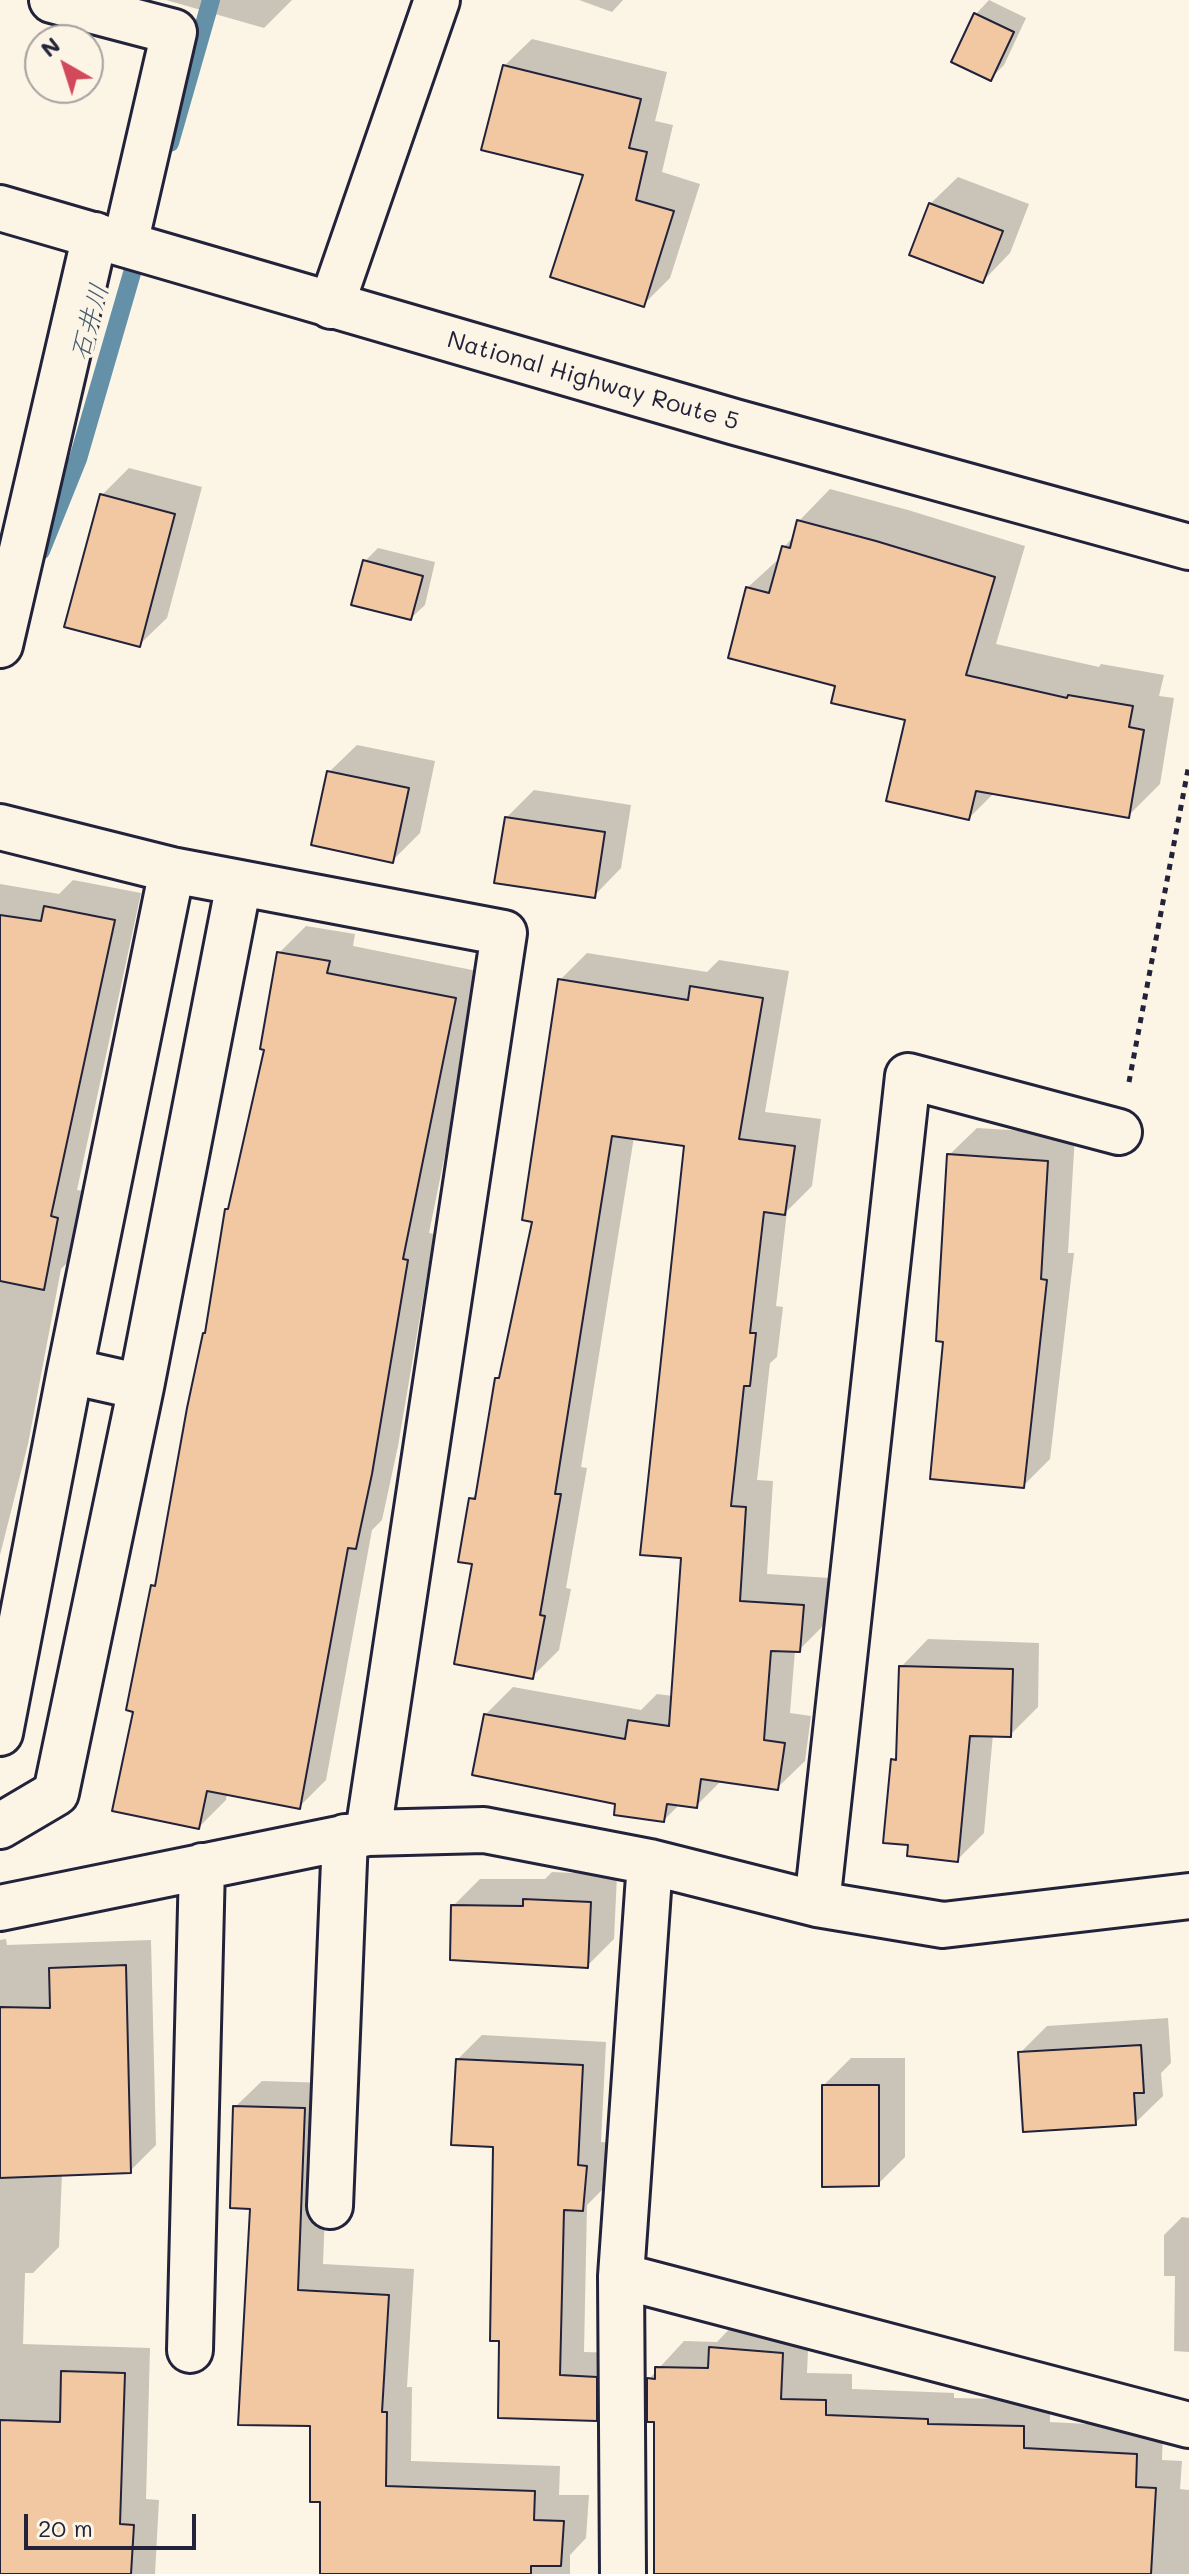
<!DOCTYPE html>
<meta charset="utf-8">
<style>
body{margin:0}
#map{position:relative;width:1189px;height:2574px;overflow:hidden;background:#fcf5e5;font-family:Mali,sans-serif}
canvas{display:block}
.north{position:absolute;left:24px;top:24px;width:80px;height:80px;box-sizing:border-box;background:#fcf5e5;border:2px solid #a5a1a1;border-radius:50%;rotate:321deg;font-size:22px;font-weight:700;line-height:32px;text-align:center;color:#22223b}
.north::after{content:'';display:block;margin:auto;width:28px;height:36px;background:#d1495b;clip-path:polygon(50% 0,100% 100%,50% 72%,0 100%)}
.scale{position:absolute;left:24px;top:2514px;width:172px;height:36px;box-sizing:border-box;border:4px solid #22223b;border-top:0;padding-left:10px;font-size:24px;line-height:28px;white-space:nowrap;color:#22223b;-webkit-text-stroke:6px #fcf5e5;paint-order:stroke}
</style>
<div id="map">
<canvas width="1189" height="2574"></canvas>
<div class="north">N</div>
<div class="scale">20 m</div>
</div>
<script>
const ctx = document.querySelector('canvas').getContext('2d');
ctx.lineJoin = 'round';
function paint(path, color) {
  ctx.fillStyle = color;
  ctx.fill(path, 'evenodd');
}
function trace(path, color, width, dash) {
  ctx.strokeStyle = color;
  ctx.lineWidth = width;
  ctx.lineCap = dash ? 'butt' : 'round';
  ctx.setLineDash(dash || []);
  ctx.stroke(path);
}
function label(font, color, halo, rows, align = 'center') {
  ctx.font = font + ' Mali,"Klee One",sans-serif';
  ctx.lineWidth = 7;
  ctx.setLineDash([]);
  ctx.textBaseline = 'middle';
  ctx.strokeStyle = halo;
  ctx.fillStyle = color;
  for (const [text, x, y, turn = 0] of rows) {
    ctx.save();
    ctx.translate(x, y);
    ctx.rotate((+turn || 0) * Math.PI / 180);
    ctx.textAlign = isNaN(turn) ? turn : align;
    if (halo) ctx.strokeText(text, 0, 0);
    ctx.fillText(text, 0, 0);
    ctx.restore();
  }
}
paint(new Path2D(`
 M 166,0 L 292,0 L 264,28 Z
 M 579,0 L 623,0 L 612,12 Z
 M 989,0 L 1026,18 L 1004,65 L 990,79 L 976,14 Z
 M 532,39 L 667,72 L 655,121 L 673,125 L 662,172 L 700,184 L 670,278 L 643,305 L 585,173 L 504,66 Z
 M 958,177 L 1029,204 L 1010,253 L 983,281 L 930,204 Z
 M 129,468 L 202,487 L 167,618 L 139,645 L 102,495 Z
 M 830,489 L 908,510 L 1025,546 L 996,644 L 1099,667 L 1101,664 L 1164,675 L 1159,696 L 1174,698 L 1160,784 L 1128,816 L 995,792 L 969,818 L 907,718 L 838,684 L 747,588 L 781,557 L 784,547 L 795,535 L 799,521 Z
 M 378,548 L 435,562 L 425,605 L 411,618 L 365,561 Z
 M 357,745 L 435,761 L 420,833 L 393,860 L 329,772 Z
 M 534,790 L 631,805 L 621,868 L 594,896 L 507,817 Z
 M 73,880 L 141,893 L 77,1190 L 84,1191 L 70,1260 L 61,1269 L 28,1444 L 0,1555 L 0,884 L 59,894 Z
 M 306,926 L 355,934 L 353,946 L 482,972 L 429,1233 L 434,1234 L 398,1446 L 382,1520 L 372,1530 L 326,1780 L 299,1807 L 227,1793 L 226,1800 L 199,1827 L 135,1710 L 153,1586 L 158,1581 L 227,1210 L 231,1206 L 267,1048 L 279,953 Z
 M 587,953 L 707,972 L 719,960 L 789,971 L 765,1112 L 821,1119 L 812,1186 L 787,1211 L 776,1306 L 783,1307 L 777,1357 L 770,1363 L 757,1480 L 773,1481 L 767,1574 L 830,1578 L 826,1623 L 799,1650 L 795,1650 L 790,1713 L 811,1716 L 805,1761 L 777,1788 L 722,1780 L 696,1806 L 680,1804 L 664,1820 L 618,1802 L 486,1714 L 513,1687 L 641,1710 L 657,1694 L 673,1696 L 683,1556 L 686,1144 L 634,1137 L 581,1467 L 587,1468 L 566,1588 L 571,1589 L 559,1650 L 532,1677 L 474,1562 L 471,1499 L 478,1492 L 497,1379 L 501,1374 L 534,1220 L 560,980 Z
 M 977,1128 L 1075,1134 L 1068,1253 L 1074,1253 L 1050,1459 L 1023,1486 L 945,1340 L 949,1155 Z
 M 928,1639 L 1039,1643 L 1038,1707 L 1010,1735 L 993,1734 L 984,1833 L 957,1860 L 910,1843 L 893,1760 L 898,1755 L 901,1667 Z
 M 552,1872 L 617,1875 L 614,1939 L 587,1966 L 453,1906 L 480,1879 L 545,1879 Z
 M 6,1939 L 7,1945 L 151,1940 L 156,2145 L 130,2171 L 62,2173 L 59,2247 L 33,2273 L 25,2273 L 23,2344 L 150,2348 L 146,2499 L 159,2500 L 155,2574 L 0,2574 L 0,1940 Z
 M 1168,2018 L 1171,2063 L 1161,2073 L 1163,2096 L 1135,2123 L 1020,2053 L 1047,2026 Z
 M 482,2035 L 606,2042 L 601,2142 L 611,2143 L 607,2185 L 587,2205 L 584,2352 L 620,2353 L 620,2395 L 596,2419 L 501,2339 L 495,2145 L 458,2059 Z
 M 851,2058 L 905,2058 L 905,2157 L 878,2184 L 824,2085 Z
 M 262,2081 L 330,2083 L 323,2264 L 414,2269 L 407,2387 L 412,2387 L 411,2461 L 560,2466 L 559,2495 L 589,2495 L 586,2538 L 570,2555 L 570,2574 L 322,2574 L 322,2500 L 312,2424 L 252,2207 L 235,2107 Z
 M 1182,2217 L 1189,2218 L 1189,2352 L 1174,2351 L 1175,2276 L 1164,2276 L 1164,2235 Z
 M 737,2321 L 809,2327 L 807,2373 L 852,2374 L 852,2389 L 954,2393 L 954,2398 L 1050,2400 L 1050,2422 L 1163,2428 L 1162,2460 L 1182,2461 L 1180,2489 L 1189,2490 L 1189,2574 L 656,2574 L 656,2420 L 649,2379 L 684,2341 L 717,2342 Z`), '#0003');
trace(new Path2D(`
 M 170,143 L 211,0
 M 41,551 L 78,459 L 139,249`), '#6491a8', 18);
const building = new Path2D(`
 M 974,13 L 1014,32 L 991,81 L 951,62 Z
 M 503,65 L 641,99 L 629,148 L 647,152 L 636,200 L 674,211 L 644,307 L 550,277 L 583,175 L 481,150 Z
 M 929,203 L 1003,231 L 983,283 L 909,255 Z
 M 100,494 L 175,514 L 140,647 L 64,627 Z
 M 797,520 L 876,541 L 995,577 L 966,675 L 1067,698 L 1068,695 L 1133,706 L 1129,727 L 1144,730 L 1129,818 L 976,791 L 969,820 L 886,801 L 905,720 L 831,703 L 835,686 L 728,658 L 746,587 L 769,593 L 782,546 L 790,548 Z
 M 363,560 L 423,576 L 411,620 L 351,605 Z
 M 327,771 L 409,788 L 393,863 L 311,845 Z
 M 505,817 L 605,832 L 595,898 L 494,883 Z
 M 44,906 L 115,920 L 51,1216 L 58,1218 L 44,1290 L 0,1281 L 0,915 L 41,921 Z
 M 277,952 L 330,961 L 327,973 L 456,998 L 403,1259 L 408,1260 L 372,1474 L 356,1549 L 348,1548 L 300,1809 L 207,1791 L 199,1829 L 112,1811 L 133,1712 L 126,1710 L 151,1585 L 155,1586 L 187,1408 L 203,1333 L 205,1333 L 225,1209 L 228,1209 L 264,1050 L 260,1049 Z
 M 558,979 L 688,1000 L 690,986 L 763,998 L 739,1139 L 795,1146 L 785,1215 L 764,1212 L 750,1333 L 756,1333 L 750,1386 L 744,1386 L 731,1506 L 746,1507 L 740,1601 L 804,1605 L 800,1652 L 771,1651 L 764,1740 L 785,1743 L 778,1790 L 701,1779 L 697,1808 L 667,1804 L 664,1822 L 614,1815 L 615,1804 L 472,1775 L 484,1714 L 625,1739 L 628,1720 L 669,1726 L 681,1558 L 640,1555 L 684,1146 L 612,1136 L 555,1494 L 561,1494 L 540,1615 L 545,1616 L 533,1679 L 454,1664 L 472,1564 L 458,1562 L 469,1498 L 475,1499 L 495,1378 L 499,1378 L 532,1222 L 522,1220 Z
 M 947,1154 L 1048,1161 L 1041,1279 L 1047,1280 L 1024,1488 L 930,1479 L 943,1342 L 936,1341 Z
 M 899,1666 L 1013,1669 L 1011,1737 L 970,1736 L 958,1862 L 907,1856 L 908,1845 L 883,1843 L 891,1759 L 896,1760 Z
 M 523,1899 L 591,1902 L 588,1968 L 450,1960 L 451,1905 L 523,1906 Z
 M 126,1965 L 131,2173 L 0,2178 L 0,2007 L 50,2008 L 49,1968 Z
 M 1141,2045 L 1144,2093 L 1134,2093 L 1136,2125 L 1023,2132 L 1018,2052 Z
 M 456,2059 L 583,2065 L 578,2165 L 587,2166 L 583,2211 L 564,2210 L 560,2375 L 597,2377 L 597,2421 L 498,2418 L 499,2341 L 490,2341 L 493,2147 L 451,2145 Z
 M 822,2085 L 879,2085 L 879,2186 L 822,2187 Z
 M 233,2106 L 305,2108 L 298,2290 L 389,2295 L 382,2412 L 387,2412 L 386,2486 L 535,2491 L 534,2520 L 564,2521 L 561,2566 L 531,2566 L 531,2574 L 320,2574 L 320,2502 L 310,2502 L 310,2426 L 238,2425 L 250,2209 L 230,2208 Z
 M 709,2347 L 783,2353 L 781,2399 L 826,2400 L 826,2415 L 928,2419 L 928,2424 L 1024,2426 L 1024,2448 L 1137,2454 L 1136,2487 L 1156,2488 L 1151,2574 L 654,2574 L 654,2422 L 647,2422 L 647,2378 L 655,2379 L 655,2367 L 708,2368 Z
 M 61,2371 L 125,2373 L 120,2524 L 134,2525 L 131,2574 L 0,2574 L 0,2420 L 60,2422 Z`);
paint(building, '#f1c8a1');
trace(building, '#22223b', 2);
const minor = new Path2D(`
 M 52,0 L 174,32 L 125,244
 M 331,306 L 437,0
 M 0,645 L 95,235
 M 0,827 L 172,870 L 504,933 L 368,1833
 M 70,1371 L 141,1387
 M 0,1733 L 70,1371 L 172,870
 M 0,1826 L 56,1793 L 141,1387 L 239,883
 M 817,1904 L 908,1076 L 1119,1132
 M 0,1908 L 368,1833 L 484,1830 L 650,1862 L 817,1904 L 943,1925 L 1189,1896
 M 330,2206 L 345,1837
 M 621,2276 L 1189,2425
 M 190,2350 L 202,1866
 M 623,2574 L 621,2276 L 650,1862`);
const highway = new Path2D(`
 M 0,208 L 735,422 L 1189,547`);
trace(minor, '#22223b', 50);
trace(highway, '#22223b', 50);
trace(new Path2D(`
 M 1129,1082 L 1189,764`), '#22223b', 5, [6, 6]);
trace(minor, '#fcf5e5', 44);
trace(highway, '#fcf5e5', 44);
label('24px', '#22223b', '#fcf5e5', [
 ["National Highway Route 5",593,381,16]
]);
label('italic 26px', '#435a72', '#fcf5e5', [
 ["石井川",90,322,-74]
]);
</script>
